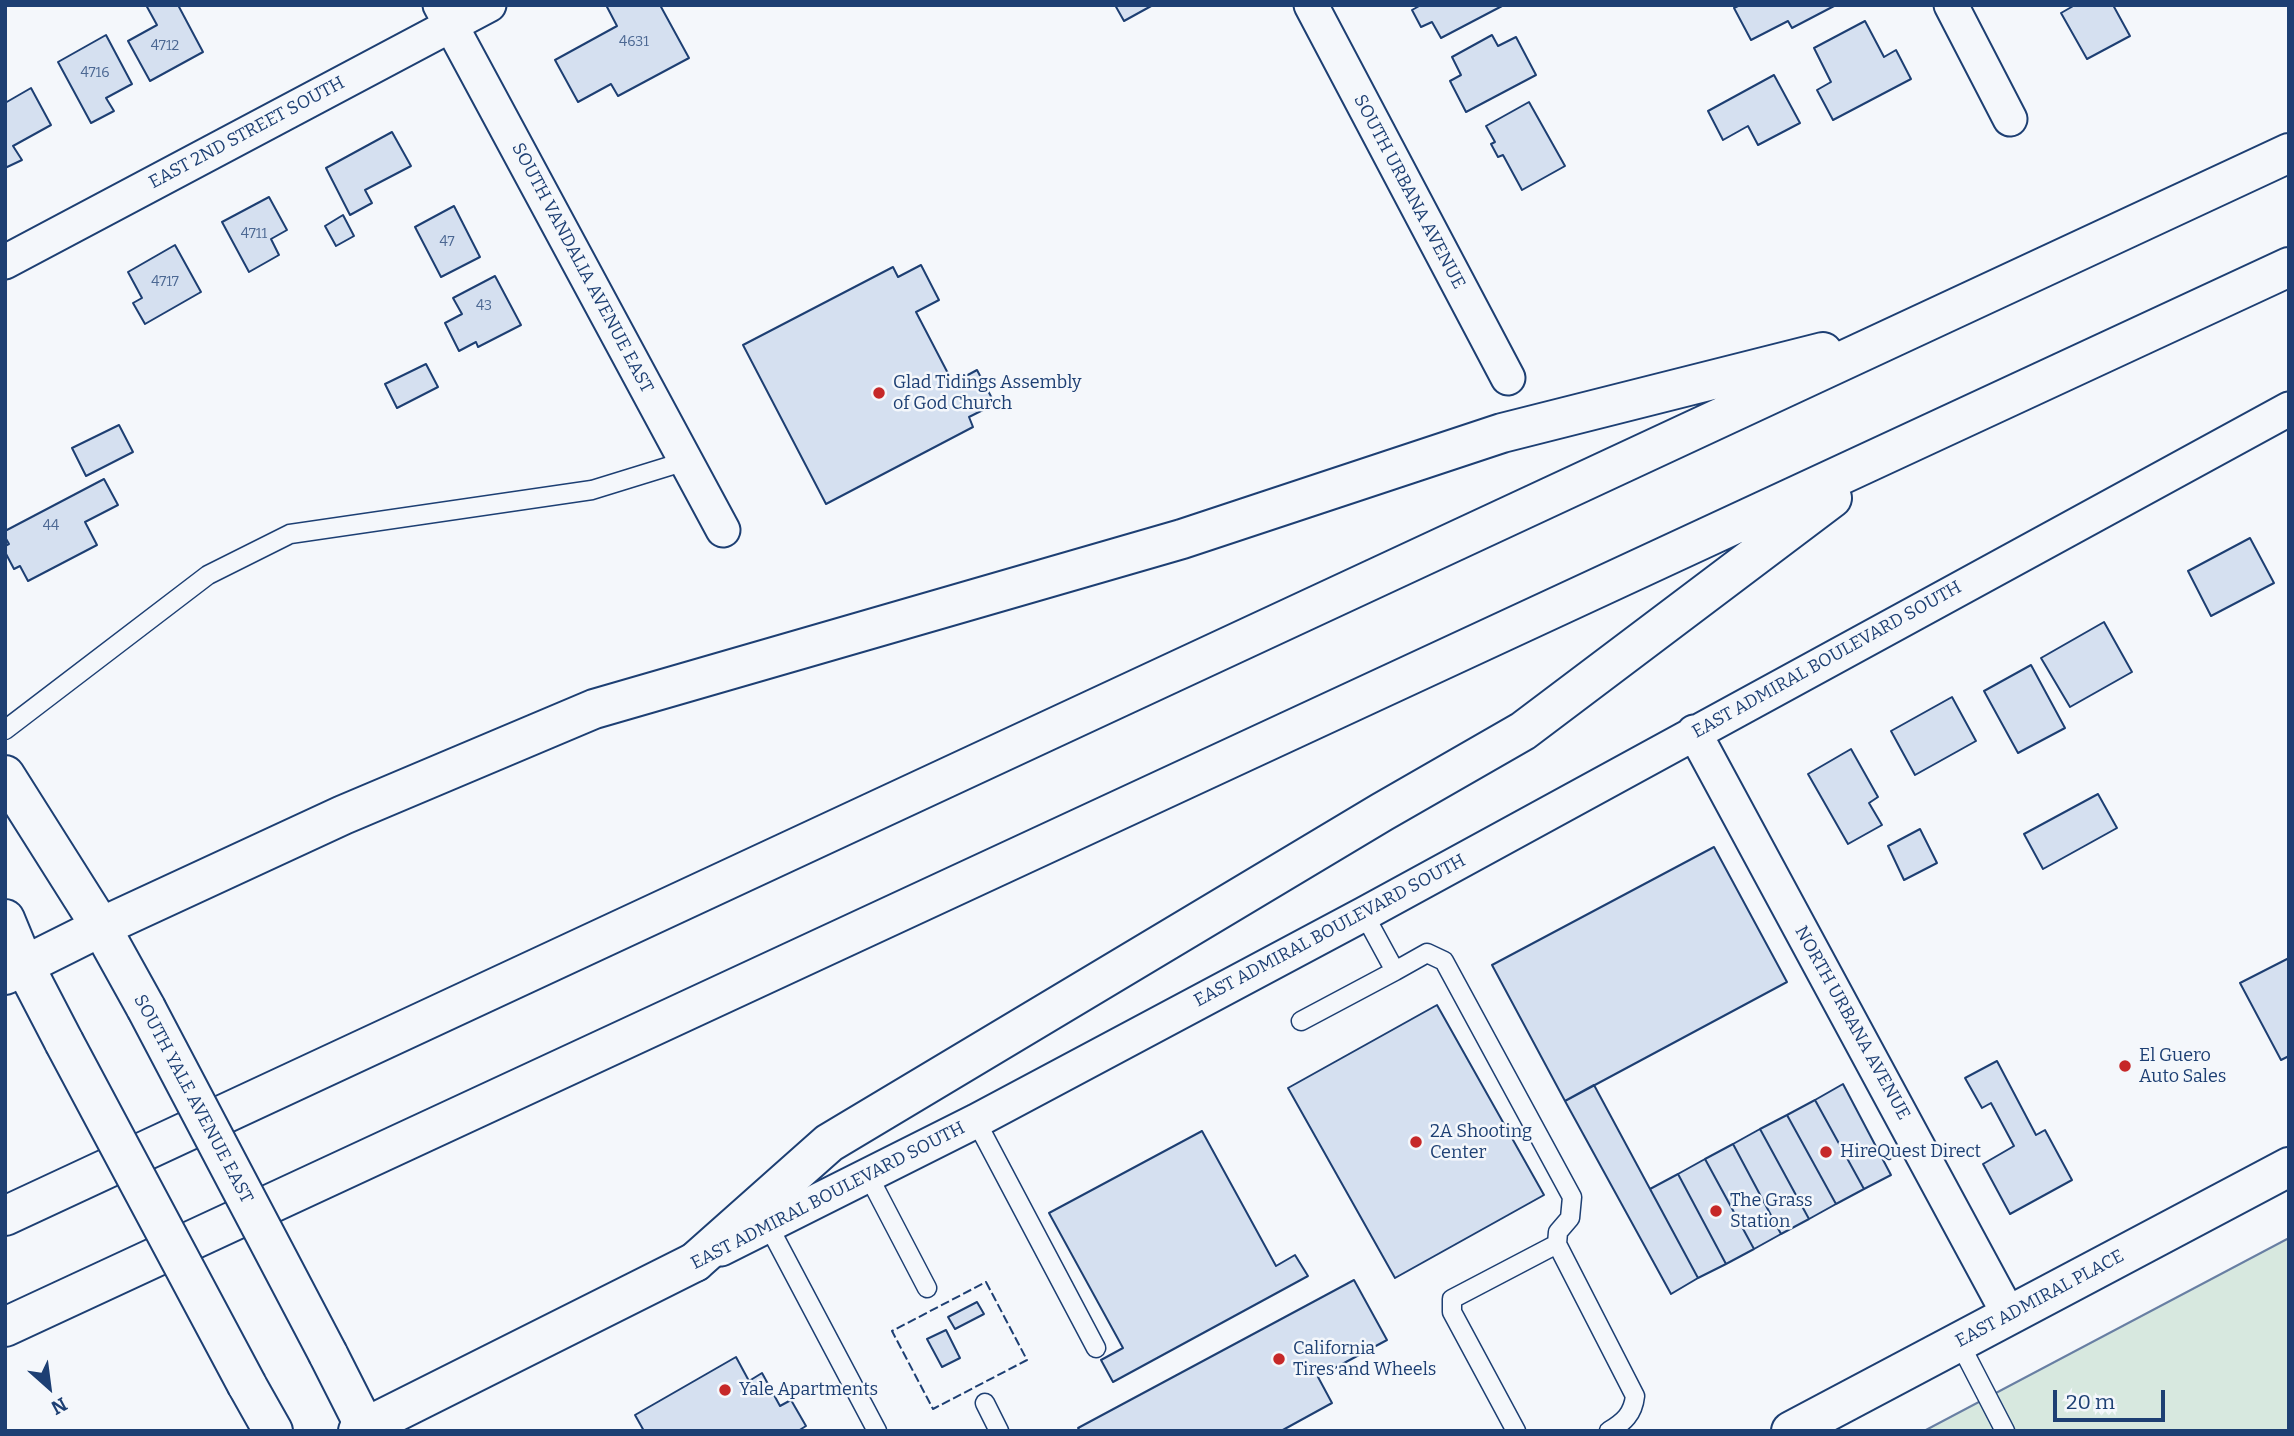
<!DOCTYPE html>
<style>
body{margin:0}
#map{position:relative;width:2294px;height:1436px;overflow:hidden;background:#f4f7fb;font-family:Bitter,serif}
canvas{display:block}
.frame{position:absolute;inset:0;border:7px solid #1d3f73;pointer-events:none}
.north{position:absolute;left:14px;top:1352px;width:70px;height:70px;-webkit-text-stroke:5px #f4f7fb;paint-order:stroke;rotate:152deg;font-size:19px;font-weight:700;line-height:28px;text-align:center;color:#1d3f73}
.north::after{content:'';display:block;margin:auto;width:24px;height:32px;background:#1d3f73;clip-path:polygon(50% 0,100% 100%,50% 72%,0 100%)}
.scale{position:absolute;left:2053px;top:1390px;width:112px;height:32px;box-sizing:border-box;border:4px solid #1d3f73;border-top:0;padding-left:9px;font-size:21px;line-height:24px;white-space:nowrap;color:#1d3f73;-webkit-text-stroke:5px #f4f7fb;paint-order:stroke}
</style>
<div id="map">
<canvas width="2294" height="1436"></canvas>
<div class="frame"></div>
<div class="north">N</div>
<div class="scale">20 m</div>
</div>
<script>
const ctx = document.querySelector('canvas').getContext('2d');
ctx.lineJoin = 'round';
function paint(path, color) {
  ctx.fillStyle = color;
  ctx.fill(path, 'evenodd');
}
function trace(path, color, width, dash) {
  ctx.strokeStyle = color;
  ctx.lineWidth = width;
  ctx.lineCap = dash ? 'butt' : 'round';
  ctx.setLineDash(dash || []);
  ctx.stroke(path);
}
function label(font, color, halo, rows, align = 'center') {
  ctx.font = font + ' Bitter,serif';
  ctx.lineWidth = 5;
  ctx.setLineDash([]);
  ctx.textBaseline = 'middle';
  ctx.strokeStyle = halo;
  ctx.fillStyle = color;
  for (const [text, x, y, turn = 0] of rows) {
    ctx.save();
    ctx.translate(x, y);
    ctx.rotate((+turn || 0) * Math.PI / 180);
    ctx.textAlign = isNaN(turn) ? turn : align;
    if (halo) ctx.strokeText(text, 0, 0);
    ctx.fillText(text, 0, 0);
    ctx.restore();
  }
}
const green = new Path2D(`
 M 2289,1238 L 2289,1431 L 1924,1431 Z`);
paint(green, '#d7e8df');
trace(green, '#687fa3', 2);
const building = new Path2D(`
 M 146,5 L 178,5 L 203,52 L 150,81 L 128,41 L 157,25 Z
 M 606,5 L 660,5 L 689,58 L 618,96 L 611,84 L 578,102 L 555,60 L 617,26 Z
 M 1115,5 L 1153,5 L 1124,21 Z
 M 1421,5 L 1502,5 L 1502,6 L 1441,38 L 1432,22 L 1421,27 L 1412,10 Z
 M 1740,5 L 1836,5 L 1792,28 L 1788,21 L 1751,40 L 1734,8 Z
 M 2075,5 L 2113,5 L 2130,36 L 2087,59 L 2061,13 Z
 M 1865,21 L 1884,57 L 1896,50 L 1911,79 L 1833,120 L 1817,90 L 1831,82 L 1814,48 Z
 M 106,35 L 132,84 L 106,98 L 114,111 L 91,123 L 58,62 Z
 M 1492,35 L 1498,46 L 1516,37 L 1536,75 L 1466,112 L 1450,81 L 1461,75 L 1452,57 Z
 M 1774,75 L 1800,123 L 1758,145 L 1748,126 L 1723,140 L 1708,111 Z
 M 31,88 L 51,125 L 13,146 L 22,160 L 5,168 L 5,103 Z
 M 1529,102 L 1565,166 L 1522,190 L 1503,155 L 1498,157 L 1491,144 L 1495,142 L 1486,126 Z
 M 392,132 L 411,166 L 365,190 L 372,203 L 350,215 L 326,168 Z
 M 269,197 L 287,230 L 271,239 L 279,255 L 249,272 L 222,222 Z
 M 454,206 L 480,257 L 441,277 L 415,227 Z
 M 343,215 L 354,236 L 336,246 L 325,226 Z
 M 175,245 L 201,292 L 145,324 L 133,303 L 142,298 L 128,272 Z
 M 921,265 L 939,300 L 916,312 L 953,383 L 977,370 L 995,404 L 969,417 L 973,427 L 826,504 L 743,345 L 893,267 L 898,277 Z
 M 495,276 L 521,325 L 478,347 L 476,342 L 459,351 L 445,323 L 462,314 L 453,298 Z
 M 426,364 L 438,387 L 397,408 L 385,384 Z
 M 119,425 L 133,452 L 86,476 L 72,448 Z
 M 104,479 L 118,505 L 85,522 L 97,545 L 28,581 L 20,566 L 14,569 L 5,552 L 5,546 L 9,544 L 5,537 L 5,531 Z
 M 2250,538 L 2274,583 L 2211,616 L 2188,571 Z
 M 2104,622 L 2132,672 L 2070,707 L 2041,658 Z
 M 2031,665 L 2065,728 L 2018,753 L 1984,691 Z
 M 1952,697 L 1976,741 L 1915,775 L 1891,731 Z
 M 1851,749 L 1878,797 L 1869,803 L 1882,825 L 1848,844 L 1808,774 Z
 M 2098,794 L 2117,828 L 2043,869 L 2024,834 Z
 M 1920,829 L 1937,863 L 1904,880 L 1888,846 Z
 M 1714,847 L 1787,982 L 1565,1101 L 1492,965 Z
 M 2289,958 L 2289,1056 L 2281,1060 L 2240,983 Z
 M 1437,1005 L 1544,1195 L 1395,1278 L 1288,1088 Z
 M 1997,1061 L 2036,1135 L 2045,1130 L 2072,1180 L 2010,1214 L 1983,1164 L 2014,1146 L 1991,1103 L 1982,1108 L 1965,1078 Z
 M 1843,1084 L 1891,1175 L 1864,1189 L 1815,1100 Z
 M 1594,1085 L 1698,1278 L 1671,1294 L 1565,1101 Z
 M 1815,1100 L 1864,1189 L 1836,1204 L 1787,1115 Z
 M 1787,1115 L 1836,1204 L 1809,1219 L 1760,1129 Z
 M 1760,1129 L 1809,1219 L 1781,1234 L 1733,1144 Z
 M 1202,1131 L 1276,1266 L 1295,1255 L 1308,1276 L 1113,1382 L 1101,1360 L 1123,1348 L 1049,1213 Z
 M 1733,1144 L 1781,1234 L 1754,1249 L 1705,1159 Z
 M 1705,1159 L 1754,1249 L 1726,1264 L 1678,1174 Z
 M 1678,1174 L 1726,1264 L 1698,1278 L 1650,1189 Z
 M 1354,1280 L 1387,1340 L 1318,1377 L 1332,1403 L 1281,1431 L 1080,1431 L 1078,1428 Z
 M 977,1302 L 984,1314 L 955,1329 L 948,1317 Z
 M 946,1330 L 960,1358 L 942,1367 L 927,1339 Z
 M 736,1357 L 749,1381 L 762,1373 L 780,1406 L 791,1400 L 806,1426 L 798,1431 L 644,1431 L 635,1415 Z`);
paint(building, '#d5e0f0');
trace(building, '#1d3f73', 2);
const lane = new Path2D(`
 M 5,730 L 208,575 L 290,534 L 592,490 L 686,461
 M 1364,914 L 1395,971 L 1427,953 L 1444,961 L 1572,1197 L 1570,1218 L 1558,1232 L 1557,1244 L 1635,1396 C 1633,1414 1624,1422 1609,1431
 M 1301,1021 L 1395,971
 M 976,1121 L 1096,1348
 M 868,1175 L 927,1288
 M 768,1225 L 877,1431
 M 1959,1342 L 2005,1431
 M 985,1403 L 999,1431
 M 1516,1431 L 1452,1312 L 1452,1299 L 1557,1244`);
const street = new Path2D(`
 M 440,5 L 723,530
 M 1311,5 L 1508,378
 M 1951,5 L 2010,119
 M 5,262 L 489,5
 M 1694,732 L 2009,1315
 M 721,1249 L 976,1121 L 1364,914 L 2289,409`);
const secondary = new Path2D(`
 M 5,775 L 101,927 L 146,1008
 M 5,919 L 24,965 L 64,1042
 M 328,1354 L 367,1431
 M 247,1385 L 273,1431
 M 358,1431 L 695,1262
 M 1791,1431 L 2289,1167`);
const highway = new Path2D(`
 M 5,975 L 101,927 L 343,815 L 594,709 L 1182,539 L 1502,433 L 1823,352
 M 5,1216 L 2289,153
 M 695,1262 L 829,1143 L 1382,812 L 1523,731 L 1832,498
 M 5,1327 L 2289,267`);
trace(lane, '#1d3f73', 21);
trace(street, '#1d3f73', 37);
trace(secondary, '#1d3f73', 42);
trace(highway, '#1d3f73', 42);
trace(lane, '#f4f7fb', 18);
trace(street, '#f4f7fb', 33);
trace(secondary, '#f4f7fb', 38);
trace(highway, '#f4f7fb', 38);
const secondaryBridge = new Path2D(`
 M 146,1008 L 328,1354
 M 64,1042 L 247,1385`);
trace(secondaryBridge, '#1d3f73', 42, []);
trace(secondaryBridge, '#f4f7fb', 38);
trace(new Path2D(`
 M 986,1282 L 1027,1360 L 933,1409 L 892,1331 Z`), '#1d3f73', 2, [9, 3.5]);
for (const [x, y, r, color] of [
 [879,393,7,"#c62828"],
 [2125,1066,7,"#c62828"],
 [1416,1142,7,"#c62828"],
 [1826,1152,7,"#c62828"],
 [1716,1211,7,"#c62828"],
 [1279,1359,7,"#c62828"],
 [725,1390,7,"#c62828"]
]) {
  const dot = new Path2D();
  dot.arc(x, y, r, 0, 2 * Math.PI);
  ctx.fillStyle = color;
  ctx.fill(dot);
  trace(dot, '#f4f7fb', 2.5);
}
label('14px', '#4b6792', null, [
 ["4631",634,42],
 ["4712",165,46],
 ["4716",95,73],
 ["4711",254,234],
 ["47",447,242],
 ["4717",165,282],
 ["43",484,306],
 ["44",51,526]
]);
label('18px', '#1d3f73', '#f4f7fb', [
 ["EAST 2ND STREET SOUTH",247,133,-28],
 ["SOUTH URBANA AVENUE",1409,192,62],
 ["SOUTH VANDALIA AVENUE EAST",582,268,62],
 ["EAST ADMIRAL BOULEVARD SOUTH",1827,660,-29],
 ["EAST ADMIRAL BOULEVARD SOUTH",1330,931,-28],
 ["NORTH URBANA AVENUE",1852,1023,61],
 ["SOUTH YALE AVENUE EAST",193,1099,62],
 ["EAST ADMIRAL BOULEVARD SOUTH",828,1196,-27],
 ["EAST ADMIRAL PLACE",2040,1299,-28]
]);
label('18px', '#1d3f73', '#f4f7fb', [
 ["Glad Tidings Assembly",893,383],
 ["of God Church",893,404],
 ["El Guero",2139,1056],
 ["Auto Sales",2139,1077],
 ["2A Shooting",1430,1132],
 ["Center",1430,1153],
 ["HireQuest Direct",1840,1152],
 ["The Grass",1730,1201],
 ["Station",1730,1222],
 ["California",1293,1349],
 ["Tires and Wheels",1293,1370],
 ["Yale Apartments",739,1390]
], 'left');
</script>
